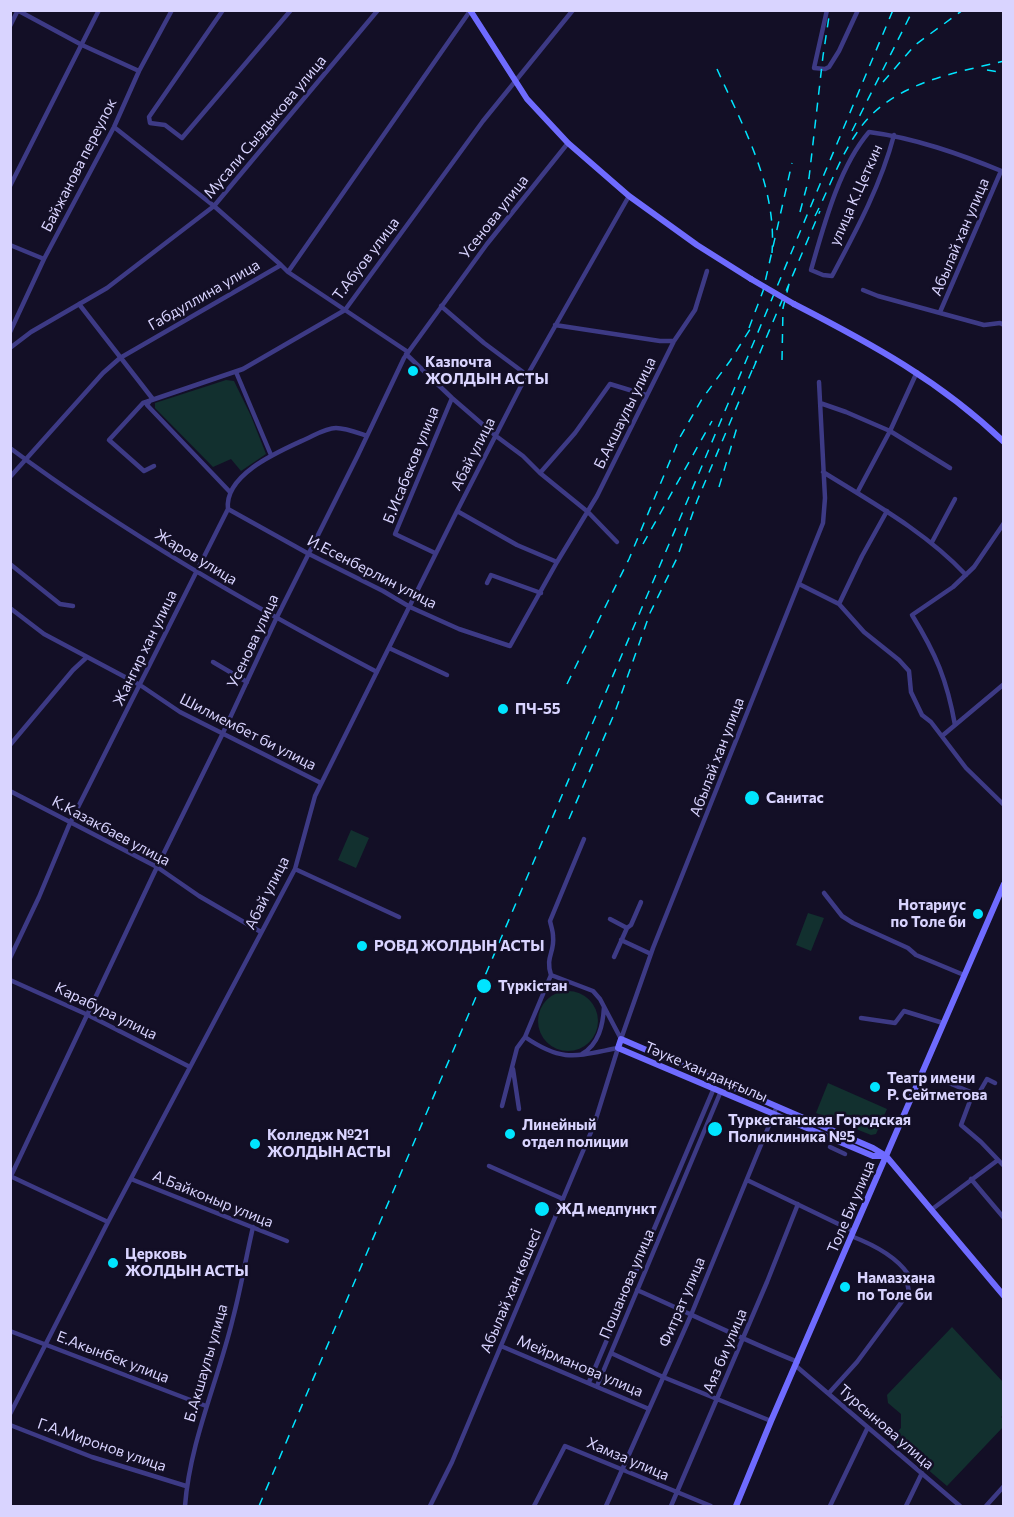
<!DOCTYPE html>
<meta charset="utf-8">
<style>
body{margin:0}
#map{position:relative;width:1014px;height:1517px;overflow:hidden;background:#130f26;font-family:Commissioner,sans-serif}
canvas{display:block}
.frame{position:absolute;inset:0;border:12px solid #d9d4ff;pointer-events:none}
</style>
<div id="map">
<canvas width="1014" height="1517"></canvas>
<div class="frame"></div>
</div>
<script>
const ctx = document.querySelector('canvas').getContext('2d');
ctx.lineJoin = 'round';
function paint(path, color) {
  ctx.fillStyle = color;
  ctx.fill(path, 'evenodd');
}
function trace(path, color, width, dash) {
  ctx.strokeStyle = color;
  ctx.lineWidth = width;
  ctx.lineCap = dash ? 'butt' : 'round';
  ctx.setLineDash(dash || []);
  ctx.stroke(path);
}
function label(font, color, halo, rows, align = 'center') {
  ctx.font = font + ' Commissioner,sans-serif';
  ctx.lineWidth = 5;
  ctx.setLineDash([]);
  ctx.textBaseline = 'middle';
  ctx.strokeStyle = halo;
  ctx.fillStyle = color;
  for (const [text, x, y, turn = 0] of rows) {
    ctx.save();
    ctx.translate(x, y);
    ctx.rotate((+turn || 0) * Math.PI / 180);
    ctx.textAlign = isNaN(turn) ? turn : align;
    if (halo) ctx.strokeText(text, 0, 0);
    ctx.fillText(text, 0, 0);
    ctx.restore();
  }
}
paint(new Path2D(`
 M 226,380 L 234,381 L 251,416 L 266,454 L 241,471 L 231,459 L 213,467 L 155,408 L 155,403 Z
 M 351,830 L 369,838 L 356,868 L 338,860 Z
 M 808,913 L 824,918 L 811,951 L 796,945 Z
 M538 1021a30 30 0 1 1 60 0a30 30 0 1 1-60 0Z
 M 828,1083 L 887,1109 L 876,1134 L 871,1135 L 816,1113 Z
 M 952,1327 L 1003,1382 L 1003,1415 L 1001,1417 L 1003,1419 L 1004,1426 L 947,1486 L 891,1438 L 901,1428 L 901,1414 L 888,1403 L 887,1395 Z`), '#12302f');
trace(new Path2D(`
 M 17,10 L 82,45 L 139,71
 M 223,10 L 149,117 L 150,123 L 165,125 L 182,138 L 291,10
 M 827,10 L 814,68 L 825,69 L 829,67 L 839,51 L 858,10
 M 10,26 L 18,10
 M 114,127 L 214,206 L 281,265
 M 894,135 C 881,185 856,231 832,276 L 823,275 L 811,270 C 824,225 839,167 869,132 C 915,138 960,154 1004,172
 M 10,186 L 99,10
 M 10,245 L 44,259
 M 288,272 L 408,352
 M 863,290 L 878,296 L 984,325 L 1000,323 L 1004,325
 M 79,304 L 152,398 L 147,405 L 230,492
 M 441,306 L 484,343 L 527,375
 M 940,312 L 1001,171
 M 555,325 L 660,341 L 674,341
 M 10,332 L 44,259 L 114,127 L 139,71 L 172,10
 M 10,348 L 31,332 L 107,288 L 214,206 L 378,10
 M 406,354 L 452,398 L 496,436 L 523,456 L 540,473 L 588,512 L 617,542
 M 236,372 L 271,455
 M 820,403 L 846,412 L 890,431 L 950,468
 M 10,448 C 126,534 250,605 377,672
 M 154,466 L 144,471 L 109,440 L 143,403 L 243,369 L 345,310 L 483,121 L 573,10
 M 823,472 C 873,503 926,532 966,575
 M 540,473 L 575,433 L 610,384 L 646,395
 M 10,477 L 103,373 L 120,358 L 281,265 L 288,272 L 470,11
 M 857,493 L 890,431 L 917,372
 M 228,509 L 309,554 L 383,591 L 410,607 L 459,629 L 510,646 L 557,562 L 597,496 L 674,341 L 695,310 L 707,271
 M 457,511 L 517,545 L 557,562
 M 932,542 L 955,499
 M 435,553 L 395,534 L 452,398
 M 10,564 L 60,604 L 73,606
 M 487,583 L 491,575 L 541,593
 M 799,584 L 839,604 L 864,632 L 899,660 L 909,671 L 911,692 L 922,715 L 931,722 L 966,768 L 1004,805
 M 839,604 L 862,556 L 887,511
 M 10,608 L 44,634 L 140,685 L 180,712 L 321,783
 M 389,648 L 447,675
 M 213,662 L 247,682
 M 955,725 C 947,680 936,654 912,615 L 953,587 L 974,567 L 1004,523
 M 942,736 L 1004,684
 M 10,745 L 73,670 L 87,657
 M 10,791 L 157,867 L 199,896 L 261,932
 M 295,869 L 399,917
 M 824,893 L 842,916 L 853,923 L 908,948 L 916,955 L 964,975
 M 610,919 L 627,928 L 614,957
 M 627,928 L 631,925 L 641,902
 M 621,940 L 651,954
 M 10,958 L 39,897 L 70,823 L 228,509 C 224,474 280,451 306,439 C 315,435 326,428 336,428 C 346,428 358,433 367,436
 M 551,975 C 545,956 555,953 553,936 C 553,931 551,926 550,921 L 584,839
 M 10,980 L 88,1015 L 190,1067
 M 861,1018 L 895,1023 L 904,1011 L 943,1023
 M 621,1039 L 653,948 L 823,523 L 825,498 L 819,382
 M 582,1054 C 599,1044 603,1025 604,1007
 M 513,1069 L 519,1109
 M 949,1083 L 973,1093 L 961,1125 L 981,1142 L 1004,1166
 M 972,1096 L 979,1093 L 987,1079 L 995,1083
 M 502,1106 L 517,1048 L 525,1037
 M 830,1147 L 845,1154
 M 489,1166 L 563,1199
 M 10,1176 L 108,1222
 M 10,1178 L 157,867 L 222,735 L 276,619 L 358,455 L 404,358 L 487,244 L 568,143
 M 131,1179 L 287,1241
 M 971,1179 L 1004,1218
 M 747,1180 L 853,1231
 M 931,1210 L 998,1160
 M 637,1290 C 691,1314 744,1340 798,1362
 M 10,1331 L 206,1406
 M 501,1346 L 649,1409
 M 611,1353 L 663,1377 L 771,1421
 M 796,1366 L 960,1506
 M 589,1382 L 714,1088
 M 597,1386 L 721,1091
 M 829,1393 L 857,1362 L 909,1292 L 907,1282 L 908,1274 C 895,1255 872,1244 851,1236
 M 10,1414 L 108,1222 L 295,869 L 315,796 L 457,511 L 520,388 L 629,196
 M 10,1425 L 92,1457 L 186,1486
 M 185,1506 C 190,1441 218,1381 233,1318 C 241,1288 246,1257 253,1227
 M 430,1506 L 452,1462 L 594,1125 L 618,1048 C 576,1056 563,1063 525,1037 L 551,975 L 593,991 L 600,999 L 621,1039
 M 534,1506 L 565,1446 L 711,1506
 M 606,1506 L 691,1315 L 777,1106
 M 671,1506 L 767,1282 L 798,1204
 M 830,1506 L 867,1429
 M 906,1506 L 922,1473
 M 986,1506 L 1004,1486`), '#3d3a85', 4.5);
trace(new Path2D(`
 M 470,10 L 527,99 L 568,143 L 629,196 L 697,245 L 751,279
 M 794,304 C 872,344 940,381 1004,442
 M 886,1156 L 873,1156 L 618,1048 L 621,1039 L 873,1148 L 886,1156 L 1004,1296
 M 736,1506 L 771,1421 L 1004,884`), '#6f6bff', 6);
trace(new Path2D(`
 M 717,69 C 744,129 777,186 772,253
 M 987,70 L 1004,73
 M 883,82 L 915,45 L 963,10
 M 852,131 L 913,10
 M 800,212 L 809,178 L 823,56 L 830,10
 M 815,216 C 829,189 839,159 856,134 C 888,84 950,74 1004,61
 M 749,328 L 763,291 L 792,163
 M 782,360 L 783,308 L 789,284 L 820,211
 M 753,369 L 789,284
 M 719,487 L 738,424
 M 643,544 L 712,421
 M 567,684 L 629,559 L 680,437 L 702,399 L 730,361 L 754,323
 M 569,819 L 615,712 L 650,613 L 677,558 L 697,501 L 756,361
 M 259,1506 L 678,523 L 893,10`), '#00e5ff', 1.5, [9, 8]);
trace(new Path2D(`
 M 751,279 L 794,304`), '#6f6bff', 6);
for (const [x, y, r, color] of [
 [413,371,6,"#00e5ff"],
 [503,709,6,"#00e5ff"],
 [752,798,8,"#00e5ff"],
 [978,914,6,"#00e5ff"],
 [362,946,6,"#00e5ff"],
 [484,986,8,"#00e5ff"],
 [875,1087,6,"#00e5ff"],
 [715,1129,8,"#00e5ff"],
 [510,1134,6,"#00e5ff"],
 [255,1144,6,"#00e5ff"],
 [542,1209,8,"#00e5ff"],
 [113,1263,6,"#00e5ff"],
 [845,1287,6,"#00e5ff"]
]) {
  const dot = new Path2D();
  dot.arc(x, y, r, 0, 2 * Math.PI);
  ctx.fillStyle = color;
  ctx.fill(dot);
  trace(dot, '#130f26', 2);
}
label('15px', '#d9d4ff', '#130f26', [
 ["Мусали Сыздыкова улица",265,127,-50],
 ["Байжанова переулок",79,165,-63],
 ["улица К.Цеткин",856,195,-66],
 ["Усенова улица",494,217,-52],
 ["Абылай хан улица",960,237,-67],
 ["Т.Абуов улица",366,259,-53],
 ["Габдуллина улица",204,295,-30],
 ["Б.Акшаулы улица",625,413,-64],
 ["Абай улица",473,454,-63],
 ["Б.Исабеков улица",411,465,-68],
 ["Жаров улица",196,557,31],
 ["И.Есенберлин улица",372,572,27],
 ["Усенова улица",253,641,-65],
 ["Жангир хан улица",145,648,-64],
 ["Шилмембет би улица",248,732,27],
 ["Абылай хан улица",717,757,-69],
 ["К.Казакбаев улица",111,831,28],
 ["Абай улица",267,893,-63],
 ["Карабура улица",106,1011,26],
 ["Тәуке хан даңғылы",706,1072,23],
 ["А.Байконыр улица",213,1199,22],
 ["Толе Би улица",851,1207,-67],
 ["Пошанова улица",627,1284,-67],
 ["Абылай хан көшесі",511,1291,-67],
 ["Фитрат улица",682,1302,-67],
 ["Аяз би улица",725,1351,-67],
 ["Е.Акынбек улица",113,1357,21],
 ["Б.Акшаулы улица",206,1363,-74],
 ["Мейрманова улица",580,1366,23],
 ["Турсынова улица",886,1427,41],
 ["Г.А.Миронов улица",102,1445,19],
 ["Хамза улица",628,1459,23]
]);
label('bold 15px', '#d9d4ff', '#130f26', [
 ["Казпочта",425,362],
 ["ЖОЛДЫН АСТЫ",425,379],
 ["ПЧ-55",515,709],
 ["Санитас",766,798],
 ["Нотариус",966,905,"right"],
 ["по Толе би",966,922,"right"],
 ["РОВД ЖОЛДЫН АСТЫ",374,946],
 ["Түркістан",498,986],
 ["Театр имени",887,1078],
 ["Р. Сейтметова",887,1095],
 ["Туркестанская Городская",728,1120],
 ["Поликлиника №5",728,1137],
 ["Линейный",522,1125],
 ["отдел полиции",522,1142],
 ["Колледж №21",267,1135],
 ["ЖОЛДЫН АСТЫ",267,1152],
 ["ЖД медпункт",556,1209],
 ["Церковь",125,1254],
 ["ЖОЛДЫН АСТЫ",125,1271],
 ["Намазхана",857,1278],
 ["по Толе би",857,1295]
], 'left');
</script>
